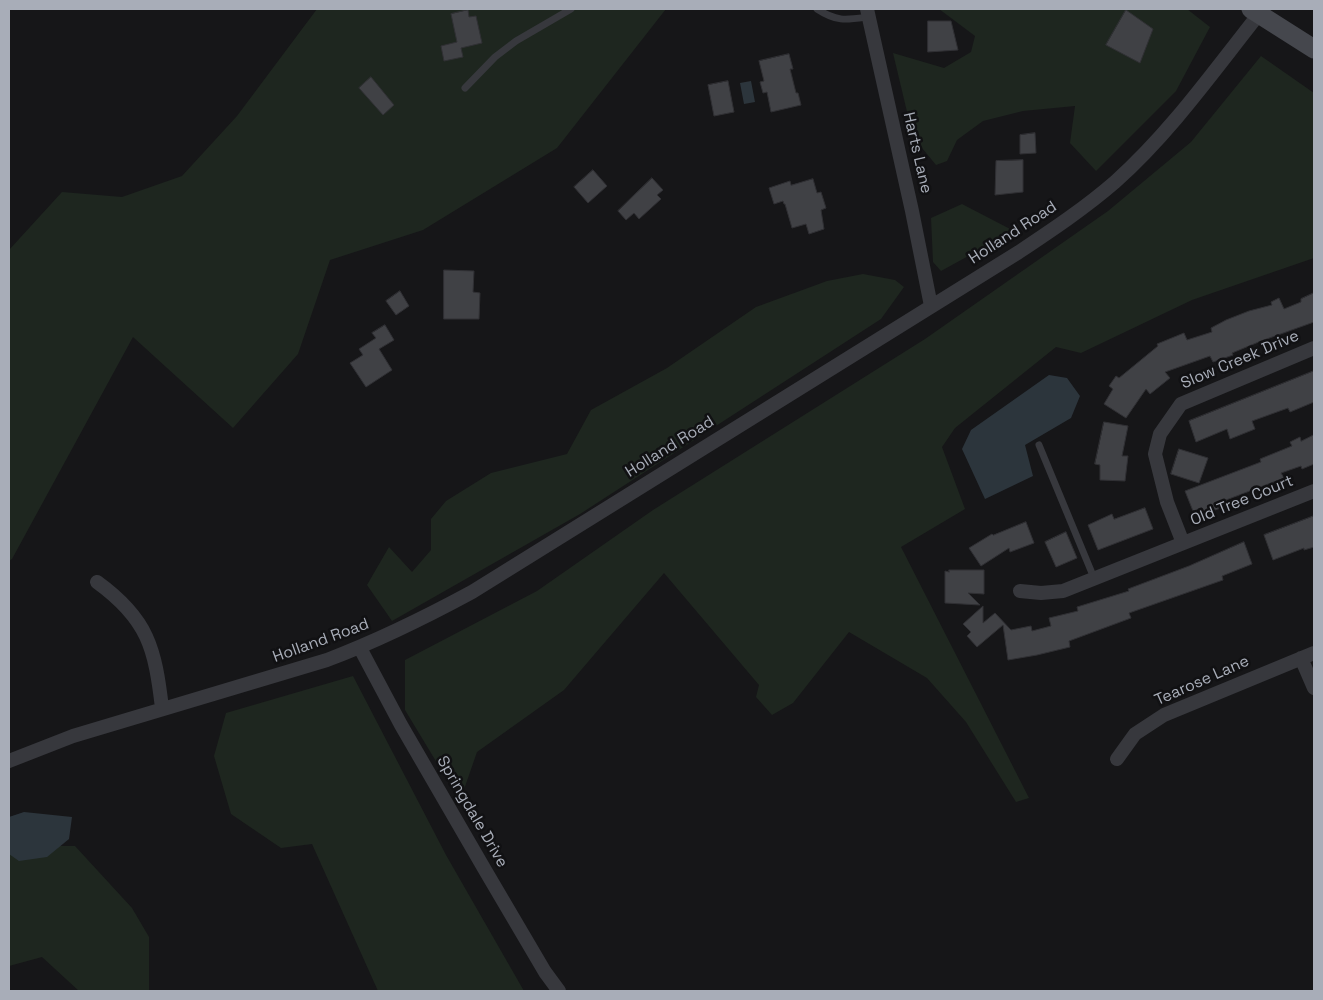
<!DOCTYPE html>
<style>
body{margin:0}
#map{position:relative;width:1323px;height:1000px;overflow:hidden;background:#161618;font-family:"Space Grotesk",sans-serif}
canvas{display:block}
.frame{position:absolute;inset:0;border:10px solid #a8adb8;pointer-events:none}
</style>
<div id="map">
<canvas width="1323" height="1000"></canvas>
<div class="frame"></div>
</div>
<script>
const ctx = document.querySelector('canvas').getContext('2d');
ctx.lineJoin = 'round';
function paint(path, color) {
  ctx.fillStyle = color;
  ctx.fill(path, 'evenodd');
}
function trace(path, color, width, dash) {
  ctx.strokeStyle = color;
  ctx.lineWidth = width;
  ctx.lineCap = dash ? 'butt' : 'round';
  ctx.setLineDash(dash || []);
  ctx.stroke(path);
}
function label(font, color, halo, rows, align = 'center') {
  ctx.font = font + ' "Space Grotesk",sans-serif';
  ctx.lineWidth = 5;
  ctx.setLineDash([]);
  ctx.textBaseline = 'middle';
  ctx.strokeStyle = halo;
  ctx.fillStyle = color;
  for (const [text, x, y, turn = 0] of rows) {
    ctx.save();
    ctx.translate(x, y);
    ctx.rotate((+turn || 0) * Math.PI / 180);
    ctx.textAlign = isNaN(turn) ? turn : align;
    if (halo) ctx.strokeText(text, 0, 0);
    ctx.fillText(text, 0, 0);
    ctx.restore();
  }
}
paint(new Path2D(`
 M 317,9 L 666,9 L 557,148 L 423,230 L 330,260 L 298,354 L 233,428 L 133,337 L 12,559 L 9,561 L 9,250 L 62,192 L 122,197 L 182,176 L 237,116 Z
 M 939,9 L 1187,9 L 1210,27 L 1176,91 L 1096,171 L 1070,143 L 1075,106 L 1023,111 L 983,121 L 957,140 L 947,161 L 936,165 L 913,137 L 893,53 L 944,68 L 971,52 L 975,36 Z
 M 1261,56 L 1314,93 L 1314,258 L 1192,300 L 1081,353 L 1056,347 L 955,428 L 942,447 L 965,509 L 901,547 L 1029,798 L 1016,802 L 966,722 L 927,678 L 849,632 L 793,703 L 772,715 L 756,697 L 759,685 L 664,573 L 564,690 L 477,752 L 460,801 L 405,710 L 405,660 L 537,591 L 653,510 L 925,339 L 1108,211 L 1191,142 Z
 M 962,204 L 1014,231 L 941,271 L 933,262 L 931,218 Z
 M 863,274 L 895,280 L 904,287 L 881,319 L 580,514 L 392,621 L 367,585 L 389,547 L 412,572 L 431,550 L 431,519 L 446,501 L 491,473 L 567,454 L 591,410 L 667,368 L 756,307 L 827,281 Z
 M 353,676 L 446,855 L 524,991 L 378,991 L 312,844 L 281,848 L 231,814 L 214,756 L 226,713 Z
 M 9,846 L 75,846 L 132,908 L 149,937 L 149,990 L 140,991 L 79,991 L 42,957 L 9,966 Z`), '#1e261f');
paint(new Path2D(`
 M 751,81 L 755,102 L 744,104 L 740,83 Z
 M 1049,375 L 1067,378 L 1080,396 L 1071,418 L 1025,445 L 1033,476 L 985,499 L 962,449 L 971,430 Z
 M 24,812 L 72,817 L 69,839 L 47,857 L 19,861 L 9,854 L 9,817 Z`), '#2c353c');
const building = new Path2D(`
 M 468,10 L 469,17 L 476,16 L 482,43 L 461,48 L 463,57 L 444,61 L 441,46 L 457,42 L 451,14 Z
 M 1126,10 L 1153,29 L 1140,63 L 1106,45 Z
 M 928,21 L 951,21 L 958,50 L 928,52 Z
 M 789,54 L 793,69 L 790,69 L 796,93 L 798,93 L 801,105 L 771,112 L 767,92 L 763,93 L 760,82 L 764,81 L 759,61 Z
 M 371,77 L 394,105 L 383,115 L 359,88 Z
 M 728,81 L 734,112 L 714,116 L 708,85 Z
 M 1035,133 L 1036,153 L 1020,154 L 1020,135 Z
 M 1023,160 L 1023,192 L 995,195 L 996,161 Z
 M 593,170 L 607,186 L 588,203 L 574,187 Z
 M 652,178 L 663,190 L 657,195 L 661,199 L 639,219 L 634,213 L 626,220 L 618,211 Z
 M 813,179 L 817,193 L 821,192 L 826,208 L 821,210 L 824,229 L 809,234 L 806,224 L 792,228 L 785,204 L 784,204 L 783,201 L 774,204 L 769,188 L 790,181 L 791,185 Z
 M 444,270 L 474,271 L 473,292 L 480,293 L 479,319 L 444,319 Z
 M 400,291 L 409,306 L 396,315 L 386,301 Z
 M 1314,293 L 1314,322 L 1261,341 L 1232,353 L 1233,355 L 1213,362 L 1210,356 L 1165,372 L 1170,378 L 1150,394 L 1146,389 L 1126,418 L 1104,404 L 1113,389 L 1109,386 L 1116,376 L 1119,378 L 1158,346 L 1157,344 L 1184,333 L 1187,340 L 1212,332 L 1211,328 L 1226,320 L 1249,311 L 1272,305 L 1271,302 L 1279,298 L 1284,309 L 1301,302 L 1301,299 Z
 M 385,325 L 394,340 L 379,349 L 392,370 L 366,387 L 350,363 L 363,355 L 359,349 L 376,338 L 372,333 Z
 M 1314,371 L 1314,402 L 1290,412 L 1288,408 L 1252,421 L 1255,429 L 1230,439 L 1227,429 L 1196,442 L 1189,421 Z
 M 1104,422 L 1128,426 L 1122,456 L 1128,456 L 1125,481 L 1100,480 L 1100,465 L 1095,464 Z
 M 1314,435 L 1314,464 L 1302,469 L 1301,466 L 1281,473 L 1284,478 L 1226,500 L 1228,505 L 1205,514 L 1202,508 L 1193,511 L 1185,491 L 1261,462 L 1260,459 L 1292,446 L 1290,442 L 1300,437 L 1301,441 Z
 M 1179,449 L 1208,458 L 1199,483 L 1171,474 Z
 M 1145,508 L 1153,529 L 1098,550 L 1088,525 L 1112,514 L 1114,519 Z
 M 1314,516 L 1314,547 L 1304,550 L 1304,548 L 1273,560 L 1264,535 Z
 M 1026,522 L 1034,543 L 1010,552 L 1009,548 L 981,566 L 969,548 L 992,534 L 993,535 Z
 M 1066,532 L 1077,558 L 1056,567 L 1045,542 Z
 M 1244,542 L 1252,564 L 1222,576 L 1223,580 L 1129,613 L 1131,618 L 1069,641 L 1070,647 L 1037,655 L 1008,660 L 1003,625 L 977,647 L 967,636 L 971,632 L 963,624 L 983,606 L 983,623 L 995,613 L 1011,630 L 1031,626 L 1032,631 L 1051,626 L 1049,618 L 1078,611 L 1077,607 L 1129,591 L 1128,589 L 1189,566 Z
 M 949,570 L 984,570 L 984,594 L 968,593 L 980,605 L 945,603 L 945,571 L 949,572 Z`);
paint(building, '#404145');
trace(building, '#303034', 1);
trace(new Path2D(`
 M 817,9 C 837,22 846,20 868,17
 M 465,88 L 495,57 L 516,41 L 571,9
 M 1039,445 L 1094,578`), '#37383d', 7);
trace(new Path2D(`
 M 867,9 L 912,211 L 931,306
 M 1183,543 L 1167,502 L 1155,454 L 1160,434 L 1181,404 L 1314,348
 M 97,582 C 148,619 155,648 162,708
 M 1020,591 L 1041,593 L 1063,591 L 1314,491
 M 360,648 L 401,725 L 485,870 L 545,972 L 559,991
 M 1301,658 L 1314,688
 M 1117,759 L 1135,734 L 1164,715 L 1314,653
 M 9,761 L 73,736 L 327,660 C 377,641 424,618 472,592 L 1019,252 C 1052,230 1085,208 1115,182 C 1170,133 1213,72 1259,14`), '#37383d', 14);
trace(new Path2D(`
 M 1251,9 L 1314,49`), '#45474d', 19);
label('16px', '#a8adb8', '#111113', [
 ["Harts Lane",917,153,77],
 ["Holland Road",1013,233,-33],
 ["Slow Creek Drive",1240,360,-23],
 ["Holland Road",670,447,-32],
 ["Old Tree Court",1242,501,-22],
 ["Holland Road",321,641,-20],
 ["Tearose Lane",1202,681,-24],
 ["Springdale Drive",472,812,60]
]);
</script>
